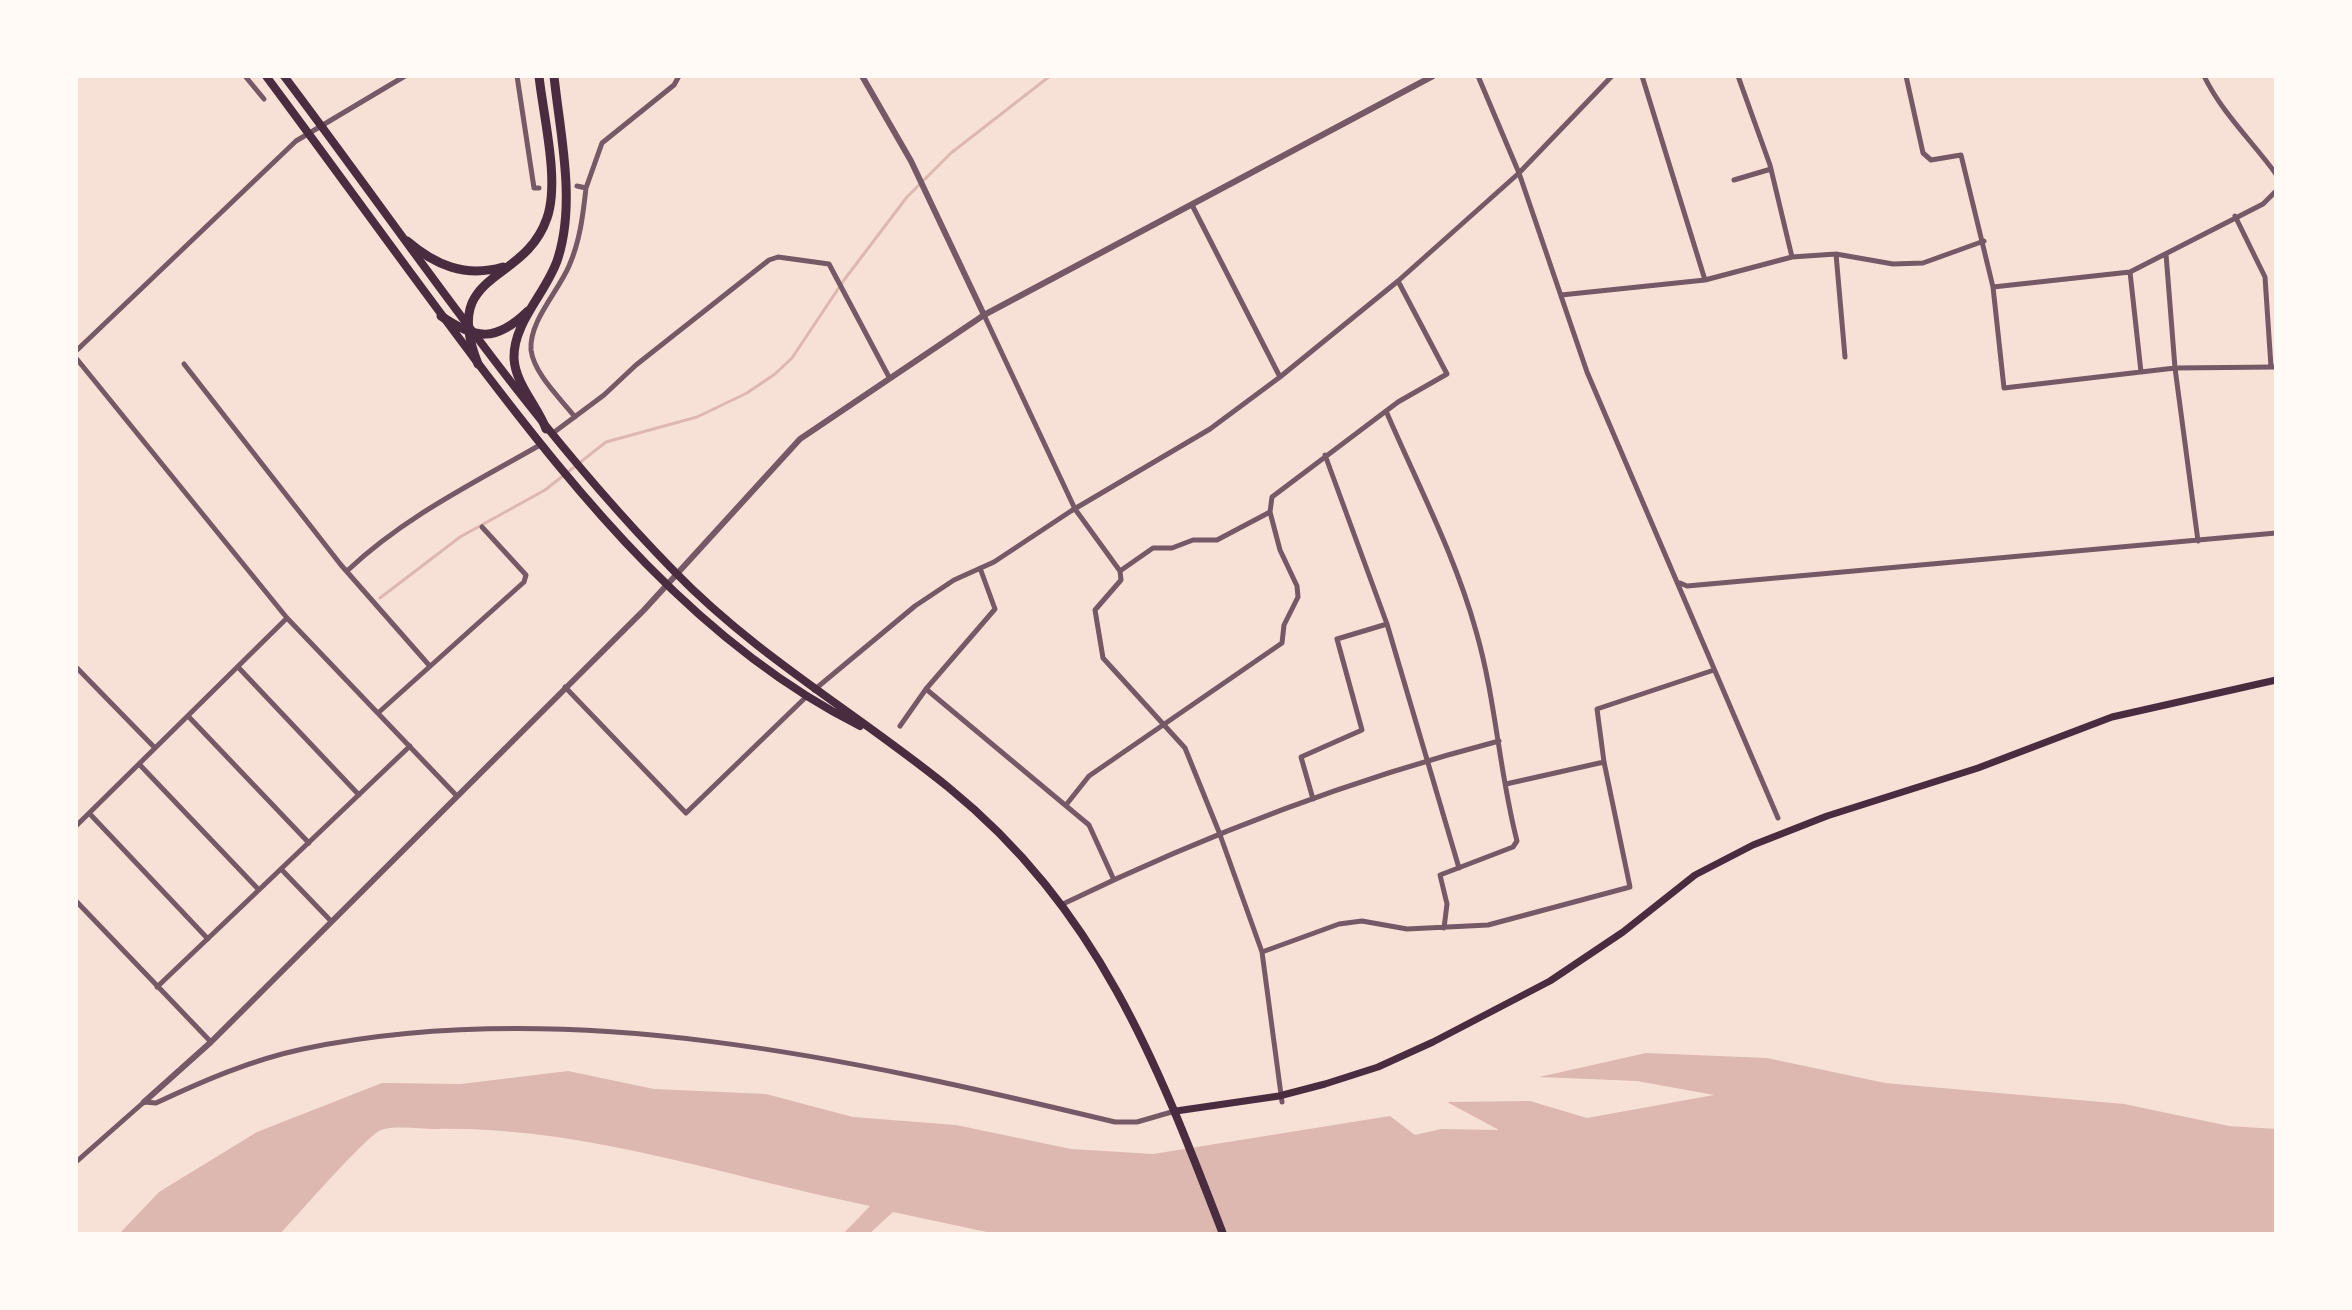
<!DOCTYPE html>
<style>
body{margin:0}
#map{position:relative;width:2352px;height:1310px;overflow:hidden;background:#f7e1d7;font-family:Lato,sans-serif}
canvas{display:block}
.frame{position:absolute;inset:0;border:78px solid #fffaf5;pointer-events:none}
</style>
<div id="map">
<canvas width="2352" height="1310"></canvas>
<div class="frame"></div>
</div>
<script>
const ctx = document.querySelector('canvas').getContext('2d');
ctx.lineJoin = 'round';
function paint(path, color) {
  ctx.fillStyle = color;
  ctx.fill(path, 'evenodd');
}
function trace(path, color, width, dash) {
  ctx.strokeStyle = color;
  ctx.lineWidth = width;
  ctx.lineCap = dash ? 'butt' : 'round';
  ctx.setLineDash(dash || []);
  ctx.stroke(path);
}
paint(new Path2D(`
 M 1646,1053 L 1767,1058 L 1885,1083 L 2124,1104 L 2229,1126 L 2276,1129 L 2276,1234 L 996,1234 L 893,1212 L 869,1234 L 843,1234 L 870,1206 C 725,1177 585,1126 436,1129 C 420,1129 395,1125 381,1130 C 366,1136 297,1216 280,1234 L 119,1234 L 159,1192 L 257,1132 L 382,1083 L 461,1084 L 568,1071 L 654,1089 L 766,1094 L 853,1117 L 956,1125 L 1071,1149 L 1153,1154 L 1390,1116 L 1415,1135 L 1441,1129 L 1499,1130 L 1447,1102 L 1530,1101 L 1587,1118 L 1714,1095 L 1637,1081 L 1539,1077 Z`), '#dcb8b0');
trace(new Path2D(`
 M 380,598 L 460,537 L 545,490 L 606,442 L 697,417 L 747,393 L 775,374 L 792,358 L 844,280 L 907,197 L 951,153 L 1050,76`), '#dcb8b0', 3);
trace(new Path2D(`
 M 245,76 L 264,99
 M 517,76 L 534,188 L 539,188
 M 1478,76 L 1519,173 L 1587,372 L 1778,818
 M 1642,76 L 1705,280
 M 1738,76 L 1770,165 L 1792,257
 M 1906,76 L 1923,153 L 1931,160 L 1961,155 L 1993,287 L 2004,388 L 2175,368 L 2276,367
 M 2204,76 C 2222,113 2252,141 2276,174
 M 1734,180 L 1771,169
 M 586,188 L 602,143 L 674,85 L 679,76
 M 1192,205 L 1280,377
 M 2235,216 L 2265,277 L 2271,367
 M 1836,254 L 1845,357
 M 2166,254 L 2175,368 L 2198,541
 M 2130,272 L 2141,372
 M 1993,287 L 2130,272 L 2263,204 L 2276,191
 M 1561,295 L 1705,280 L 1792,257 L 1836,254 L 1893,264 L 1923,263 L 1984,241
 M 984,315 L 1075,509 L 1120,571 L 1121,580 L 1095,610 L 1103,658 L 1185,748 L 1219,832 L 1262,952 L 1282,1102
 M 76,351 L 296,141 L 405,76
 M 76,358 L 287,618 L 455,794
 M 184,364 L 341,565 L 428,664
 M 1386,411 C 1417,483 1455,555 1476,631 C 1496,700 1499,772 1517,841 L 1513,847 L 1440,875 L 1447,904 L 1444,928
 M 575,417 C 561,399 534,374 531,350 C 529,321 558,292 569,266 C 580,241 583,215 586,188 L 577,186
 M 553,433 L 604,395 L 636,365 L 769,260 L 778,257 L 829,264 L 889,377
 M 1325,455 L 1387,624 L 1459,868
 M 347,571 C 404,517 472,484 540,445
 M 1120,571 L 1153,548 L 1172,548 L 1193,540 L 1217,540 L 1270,512
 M 1680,583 L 1687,586 L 2276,533
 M 76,667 L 155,748
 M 238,667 L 359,795
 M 565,687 L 686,813 L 806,697
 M 926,689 L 1089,825 L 1114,880
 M 814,690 L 915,606 L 954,580 L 994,562 L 1071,511 L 1210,429 L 1280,377 L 1398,281 L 1519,173 L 1612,76
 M 378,713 L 524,582 L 526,575 L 482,527
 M 188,716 L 309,843
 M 900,726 L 926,689 L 995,609 L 980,568
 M 139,764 L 259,890
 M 1506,784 L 1604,762
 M 1313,799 L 1301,757 L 1362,730 L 1337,639 L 1387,624
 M 1066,805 L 1089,776 L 1282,643 L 1284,625 L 1298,597 L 1297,586 L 1280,550 L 1270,512 L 1272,497 L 1398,402 L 1447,374 L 1398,281
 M 89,813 L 208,939
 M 76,826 L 287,618
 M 281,869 L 330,920
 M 76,901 L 211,1042
 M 1063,904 C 1203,836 1349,780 1499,741
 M 1262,952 L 1339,924 L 1362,921 L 1407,929 L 1488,925 L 1630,887 L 1604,762 L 1597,709 L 1714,670
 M 157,987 L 410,746
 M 76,1162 L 144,1102 L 156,1103 C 203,1081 251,1060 303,1049 C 568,994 857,1060 1115,1122 L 1137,1122 L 1175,1111`), '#755966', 5);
trace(new Path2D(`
 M 862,76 L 911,161 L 984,315
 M 144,1102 L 211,1042 L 644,610 L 800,439 L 984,315 L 1433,76`), '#755966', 6);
trace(new Path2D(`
 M 1176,1111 L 1279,1096 L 1325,1084 L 1378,1067 L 1433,1042 L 1550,981 L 1623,932 L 1695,875 L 1753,845 L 1827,816 L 1978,768 L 2112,717 L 2276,680`), '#4a2c40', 7);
trace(new Path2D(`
 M 266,76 C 336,170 404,265 474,358 C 581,499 699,645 860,726
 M 284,76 C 411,244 526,420 674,571 C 755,655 858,714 948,787 C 1098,909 1156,1060 1223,1234`), '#4a2c40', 8);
trace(new Path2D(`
 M 407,241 C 435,265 465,278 503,267
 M 441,316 C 476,340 496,342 528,311
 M 478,364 C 440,269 524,286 547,218 C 560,181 543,115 539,76
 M 546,429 C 538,406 515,384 514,358 C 513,322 548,291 558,258 C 576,201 560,134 554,76`), '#4a2c40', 9);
</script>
